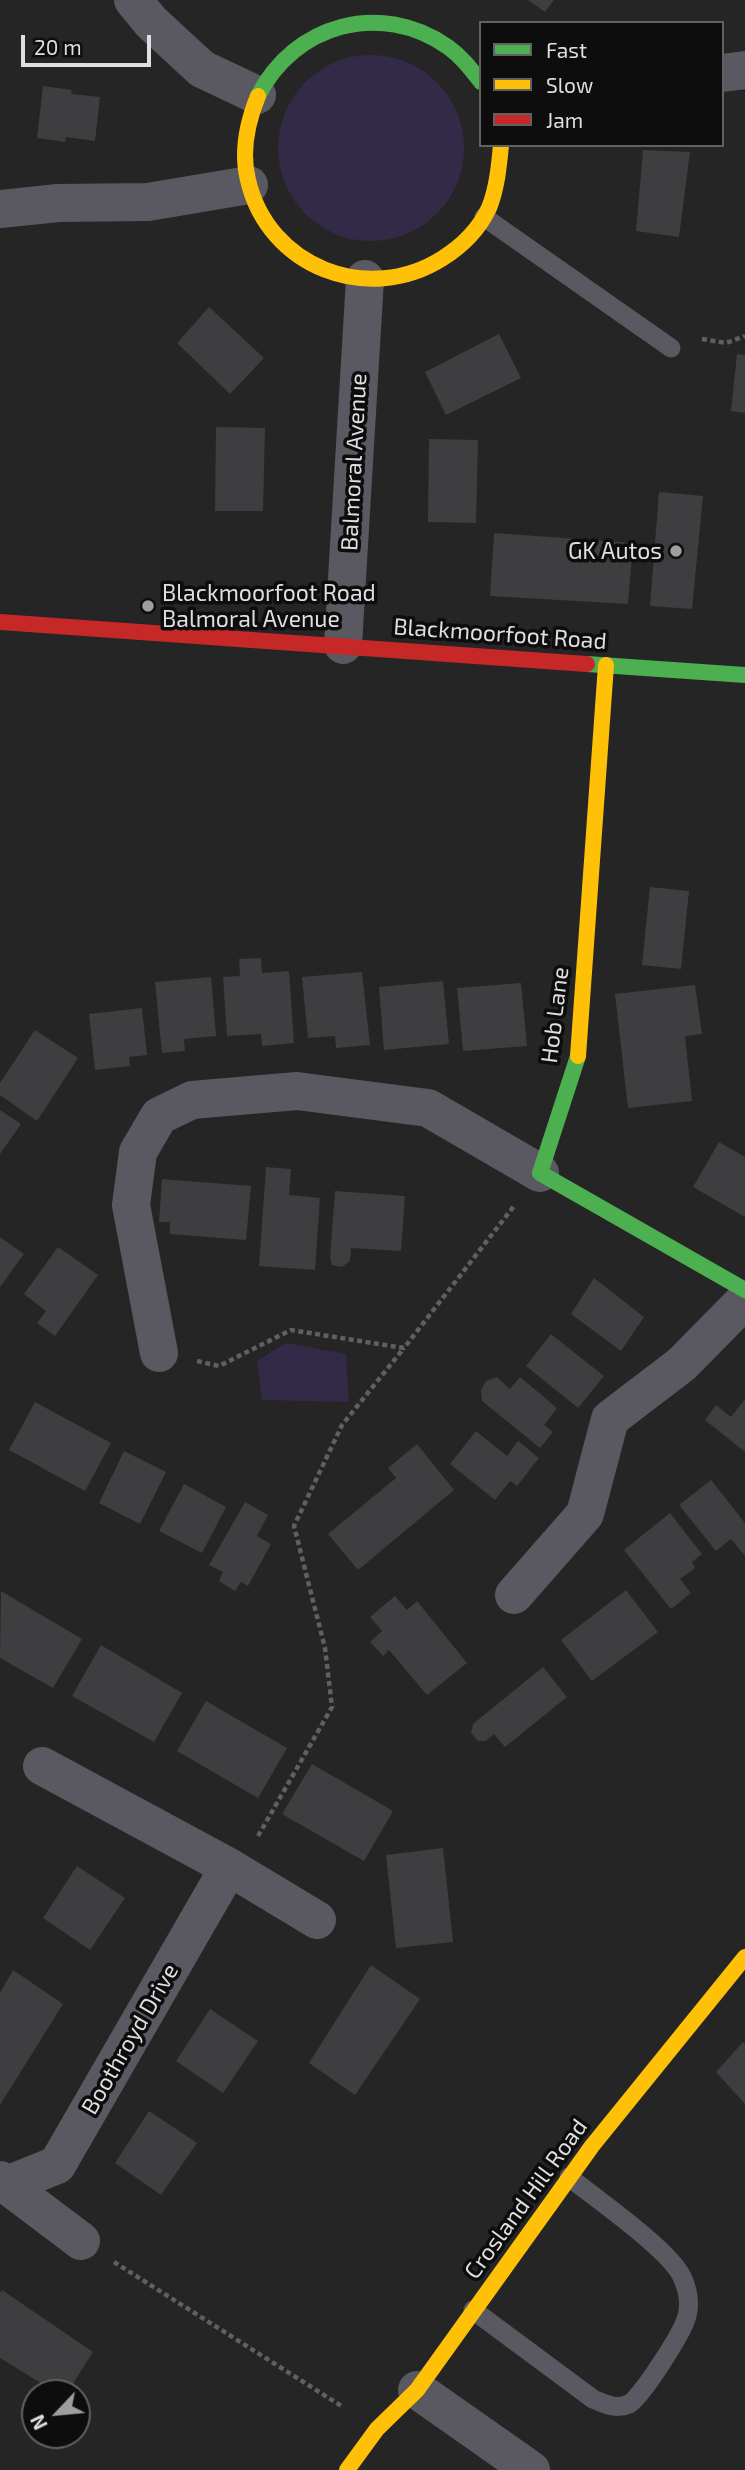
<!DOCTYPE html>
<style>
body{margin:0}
#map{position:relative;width:745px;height:2470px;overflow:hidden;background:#252525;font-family:"Exo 2",sans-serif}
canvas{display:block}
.legend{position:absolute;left:479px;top:21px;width:245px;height:126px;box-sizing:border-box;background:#0d0d0e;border:2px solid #616162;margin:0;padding:9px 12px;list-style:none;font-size:21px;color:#dfdfe1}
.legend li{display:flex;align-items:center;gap:14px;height:35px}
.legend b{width:35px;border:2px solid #616162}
.north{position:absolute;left:21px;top:2379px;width:70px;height:70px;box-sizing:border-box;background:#0d0d0e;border:2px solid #616162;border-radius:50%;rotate:244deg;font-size:19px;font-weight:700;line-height:28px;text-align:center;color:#dfdfe1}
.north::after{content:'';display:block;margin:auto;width:24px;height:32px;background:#9e9e9f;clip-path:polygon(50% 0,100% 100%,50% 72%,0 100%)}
.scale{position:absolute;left:21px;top:35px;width:130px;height:32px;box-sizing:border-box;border:4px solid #dfdfe1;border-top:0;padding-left:9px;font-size:21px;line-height:24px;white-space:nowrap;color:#dfdfe1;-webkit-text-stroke:5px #0d0d0e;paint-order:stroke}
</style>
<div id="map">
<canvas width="745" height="2470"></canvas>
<ul class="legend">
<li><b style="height:9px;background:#4caf50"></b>Fast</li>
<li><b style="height:9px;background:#ffc107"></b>Slow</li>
<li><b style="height:9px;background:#c62828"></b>Jam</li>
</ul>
<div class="north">N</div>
<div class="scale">20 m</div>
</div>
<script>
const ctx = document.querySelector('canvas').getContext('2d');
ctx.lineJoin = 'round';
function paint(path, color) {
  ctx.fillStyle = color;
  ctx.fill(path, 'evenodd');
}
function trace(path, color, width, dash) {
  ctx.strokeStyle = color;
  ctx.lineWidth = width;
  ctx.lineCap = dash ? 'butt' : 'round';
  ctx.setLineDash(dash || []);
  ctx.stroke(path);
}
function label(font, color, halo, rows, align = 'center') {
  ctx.font = font + ' "Exo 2",sans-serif';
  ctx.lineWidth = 7;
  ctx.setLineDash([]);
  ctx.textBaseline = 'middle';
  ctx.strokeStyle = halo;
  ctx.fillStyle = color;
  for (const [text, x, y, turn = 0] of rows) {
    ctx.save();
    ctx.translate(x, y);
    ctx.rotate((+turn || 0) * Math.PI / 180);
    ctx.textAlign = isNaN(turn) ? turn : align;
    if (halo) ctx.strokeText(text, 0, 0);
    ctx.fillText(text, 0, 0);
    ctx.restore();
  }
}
paint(new Path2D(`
 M278 148a93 93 0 1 1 186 0a93 93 0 1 1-186 0Z
 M 286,1343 L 346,1354 L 349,1402 L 262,1400 L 257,1361 Z`), '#332a48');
paint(new Path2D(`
 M 528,0 L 554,0 L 545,12 Z
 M 43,86 L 72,90 L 71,94 L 100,97 L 95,141 L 66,137 L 65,142 L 37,138 Z
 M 643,150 L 690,152 L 679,237 L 636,231 Z
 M 209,307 L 264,358 L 230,394 L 177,343 Z
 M 499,334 L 521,378 L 446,415 L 425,372 Z
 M 737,354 L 745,355 L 745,413 L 731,411 Z
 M 216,427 L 265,428 L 263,511 L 215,511 Z
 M 429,439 L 478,440 L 476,523 L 428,522 Z
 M 659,492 L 703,496 L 692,609 L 650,606 Z
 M 494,533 L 633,543 L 628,604 L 490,596 Z
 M 650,887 L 689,891 L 681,969 L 642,965 Z
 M 261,958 L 262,973 L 289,971 L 294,1043 L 262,1046 L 261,1034 L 227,1036 L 223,977 L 240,976 L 239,959 Z
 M 362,972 L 370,1045 L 336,1048 L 335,1036 L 308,1038 L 302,977 Z
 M 211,977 L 216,1036 L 184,1039 L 185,1051 L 162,1053 L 155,982 Z
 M 443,981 L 449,1044 L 384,1050 L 379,987 Z
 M 521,983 L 527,1046 L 463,1051 L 457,988 Z
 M 695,985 L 702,1034 L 685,1036 L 692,1101 L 628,1108 L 615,994 Z
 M 142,1008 L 147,1055 L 129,1057 L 130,1066 L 95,1070 L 89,1014 Z
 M 35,1030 L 78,1058 L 37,1121 L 0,1095 L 0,1083 Z
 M 0,1110 L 21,1124 L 0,1154 Z
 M 719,1142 L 745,1157 L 745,1217 L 693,1187 Z
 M 266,1167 L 291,1169 L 289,1195 L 320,1198 L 315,1270 L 259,1266 Z
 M 162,1179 L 251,1186 L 246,1240 L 170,1234 L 170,1222 L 159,1222 Z
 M 335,1191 L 405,1196 L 401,1251 L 351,1248 L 350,1261 L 342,1267 L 332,1265 L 330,1258 Z
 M 0,1237 L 24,1254 L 0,1287 Z
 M 58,1247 L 98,1275 L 55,1336 L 37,1323 L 46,1311 L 24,1294 Z
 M 594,1278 L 644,1317 L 621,1351 L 571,1314 Z
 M 551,1334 L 604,1376 L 578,1408 L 526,1366 Z
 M 497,1377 L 510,1389 L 520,1377 L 557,1408 L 544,1425 L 553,1432 L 540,1448 L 482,1401 L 481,1390 L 486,1381 Z
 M 745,1399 L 745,1452 L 705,1420 L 716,1405 L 731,1417 Z
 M 35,1402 L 111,1443 L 85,1491 L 9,1450 Z
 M 476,1431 L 507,1456 L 518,1441 L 539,1458 L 517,1486 L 510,1481 L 495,1500 L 450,1464 Z
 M 417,1444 L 454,1490 L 358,1570 L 328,1534 L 396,1478 L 388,1468 Z
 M 124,1451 L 166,1472 L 140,1524 L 99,1503 Z
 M 711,1480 L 745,1523 L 745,1556 L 731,1539 L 716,1551 L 679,1505 Z
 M 184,1484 L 226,1507 L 202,1553 L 159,1531 Z
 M 245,1502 L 268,1515 L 257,1536 L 271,1544 L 248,1586 L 241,1582 L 235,1591 L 219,1581 L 223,1572 L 209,1565 Z
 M 670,1513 L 702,1554 L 692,1562 L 695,1568 L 680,1579 L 691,1593 L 671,1609 L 624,1550 Z
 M 626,1590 L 658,1632 L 592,1681 L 561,1640 Z
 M 1,1591 L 82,1639 L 53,1688 L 0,1658 Z
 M 395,1596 L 407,1610 L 417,1601 L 467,1663 L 427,1695 L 389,1650 L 383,1656 L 370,1642 L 382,1631 L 370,1617 Z
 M 101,1645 L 182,1693 L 154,1742 L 72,1696 Z
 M 543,1667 L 567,1697 L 505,1747 L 494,1734 L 486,1741 L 478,1741 L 471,1733 L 473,1724 Z
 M 206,1701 L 287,1748 L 258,1798 L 177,1751 Z
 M 312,1764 L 393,1811 L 364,1861 L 282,1814 Z
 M 443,1848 L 453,1942 L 396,1948 L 386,1855 Z
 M 77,1866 L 125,1898 L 90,1950 L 43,1918 Z
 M 371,1965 L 420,1999 L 355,2095 L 309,2063 Z
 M 13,1970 L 63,2004 L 0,2105 L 0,1993 Z
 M 210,2009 L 258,2041 L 223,2093 L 176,2061 Z
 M 743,2042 L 745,2044 L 745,2104 L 716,2072 Z
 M 149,2111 L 197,2143 L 161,2195 L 115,2163 Z
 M 2,2290 L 93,2352 L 67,2393 L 57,2393 L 0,2358 L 0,2293 Z`), '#3e3e40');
trace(new Path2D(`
 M 702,339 L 726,343 L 745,336
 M 197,1361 L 219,1366 L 291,1330 L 404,1348 L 514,1206
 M 258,1836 L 332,1707 L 325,1648 L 294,1526 L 342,1425 L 404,1348
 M 114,2262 L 343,2407`), '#606064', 4.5, [5, 3.5]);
trace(new Path2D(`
 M 484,217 L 671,348
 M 473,2310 L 593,2399 C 605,2404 616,2410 629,2404 C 641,2398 682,2333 686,2319 C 691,2305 688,2289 682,2277 C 670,2250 595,2198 569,2177`), '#5a5860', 19);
trace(new Path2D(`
 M 133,0 L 151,22 L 202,69 L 257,95
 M 722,73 L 745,70
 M 0,209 L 58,203 L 148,202 L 249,185
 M 343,645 L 365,279
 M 159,1353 L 131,1205 L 138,1152 L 159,1116 L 192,1100 L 297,1091 L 428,1108 L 540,1173
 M 514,1595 L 585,1514 L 610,1419 L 682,1364 L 745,1300
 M 42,1766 L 229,1867 L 317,1920
 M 0,2180 L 81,2241
 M 7,2185 L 57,2165 L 229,1867
 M 417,2390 L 531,2470`), '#5a5860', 38);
trace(new Path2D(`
 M 258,96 C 294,24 381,0 448,47 C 462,57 471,69 481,82
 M 587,664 L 745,675
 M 578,1056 L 540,1173 L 745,1290`), '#4caf50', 16);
trace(new Path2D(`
 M 258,96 C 247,123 241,152 248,180 C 268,267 368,306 443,258 C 462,246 479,229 489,208 C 497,188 499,166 501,145
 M 578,1056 L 606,665
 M 347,2470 L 377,2429 L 417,2390 L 592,2146 L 745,1957`), '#ffc107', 16);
trace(new Path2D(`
 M 0,622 L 587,664`), '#c62828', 16);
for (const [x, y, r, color] of [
 [676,551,7,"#9e9e9f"],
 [148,606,7,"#9e9e9f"]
]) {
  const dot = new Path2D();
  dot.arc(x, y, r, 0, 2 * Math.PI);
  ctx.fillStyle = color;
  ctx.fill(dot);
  trace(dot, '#0d0d0e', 2.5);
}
label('23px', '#dfdfe1', '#0d0d0e', [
 ["Balmoral Avenue",354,462,-87],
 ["Blackmoorfoot Road",500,634,4],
 ["Hob Lane",555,1015,-83],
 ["Boothroyd Drive",130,2039,-60],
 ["Crosland Hill Road",526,2199,-54]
]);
label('23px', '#dfdfe1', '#0d0d0e', [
 ["GK Autos",662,551],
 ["Blackmoorfoot Road",162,593,"left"],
 ["Balmoral Avenue",162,619,"left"]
], 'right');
</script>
